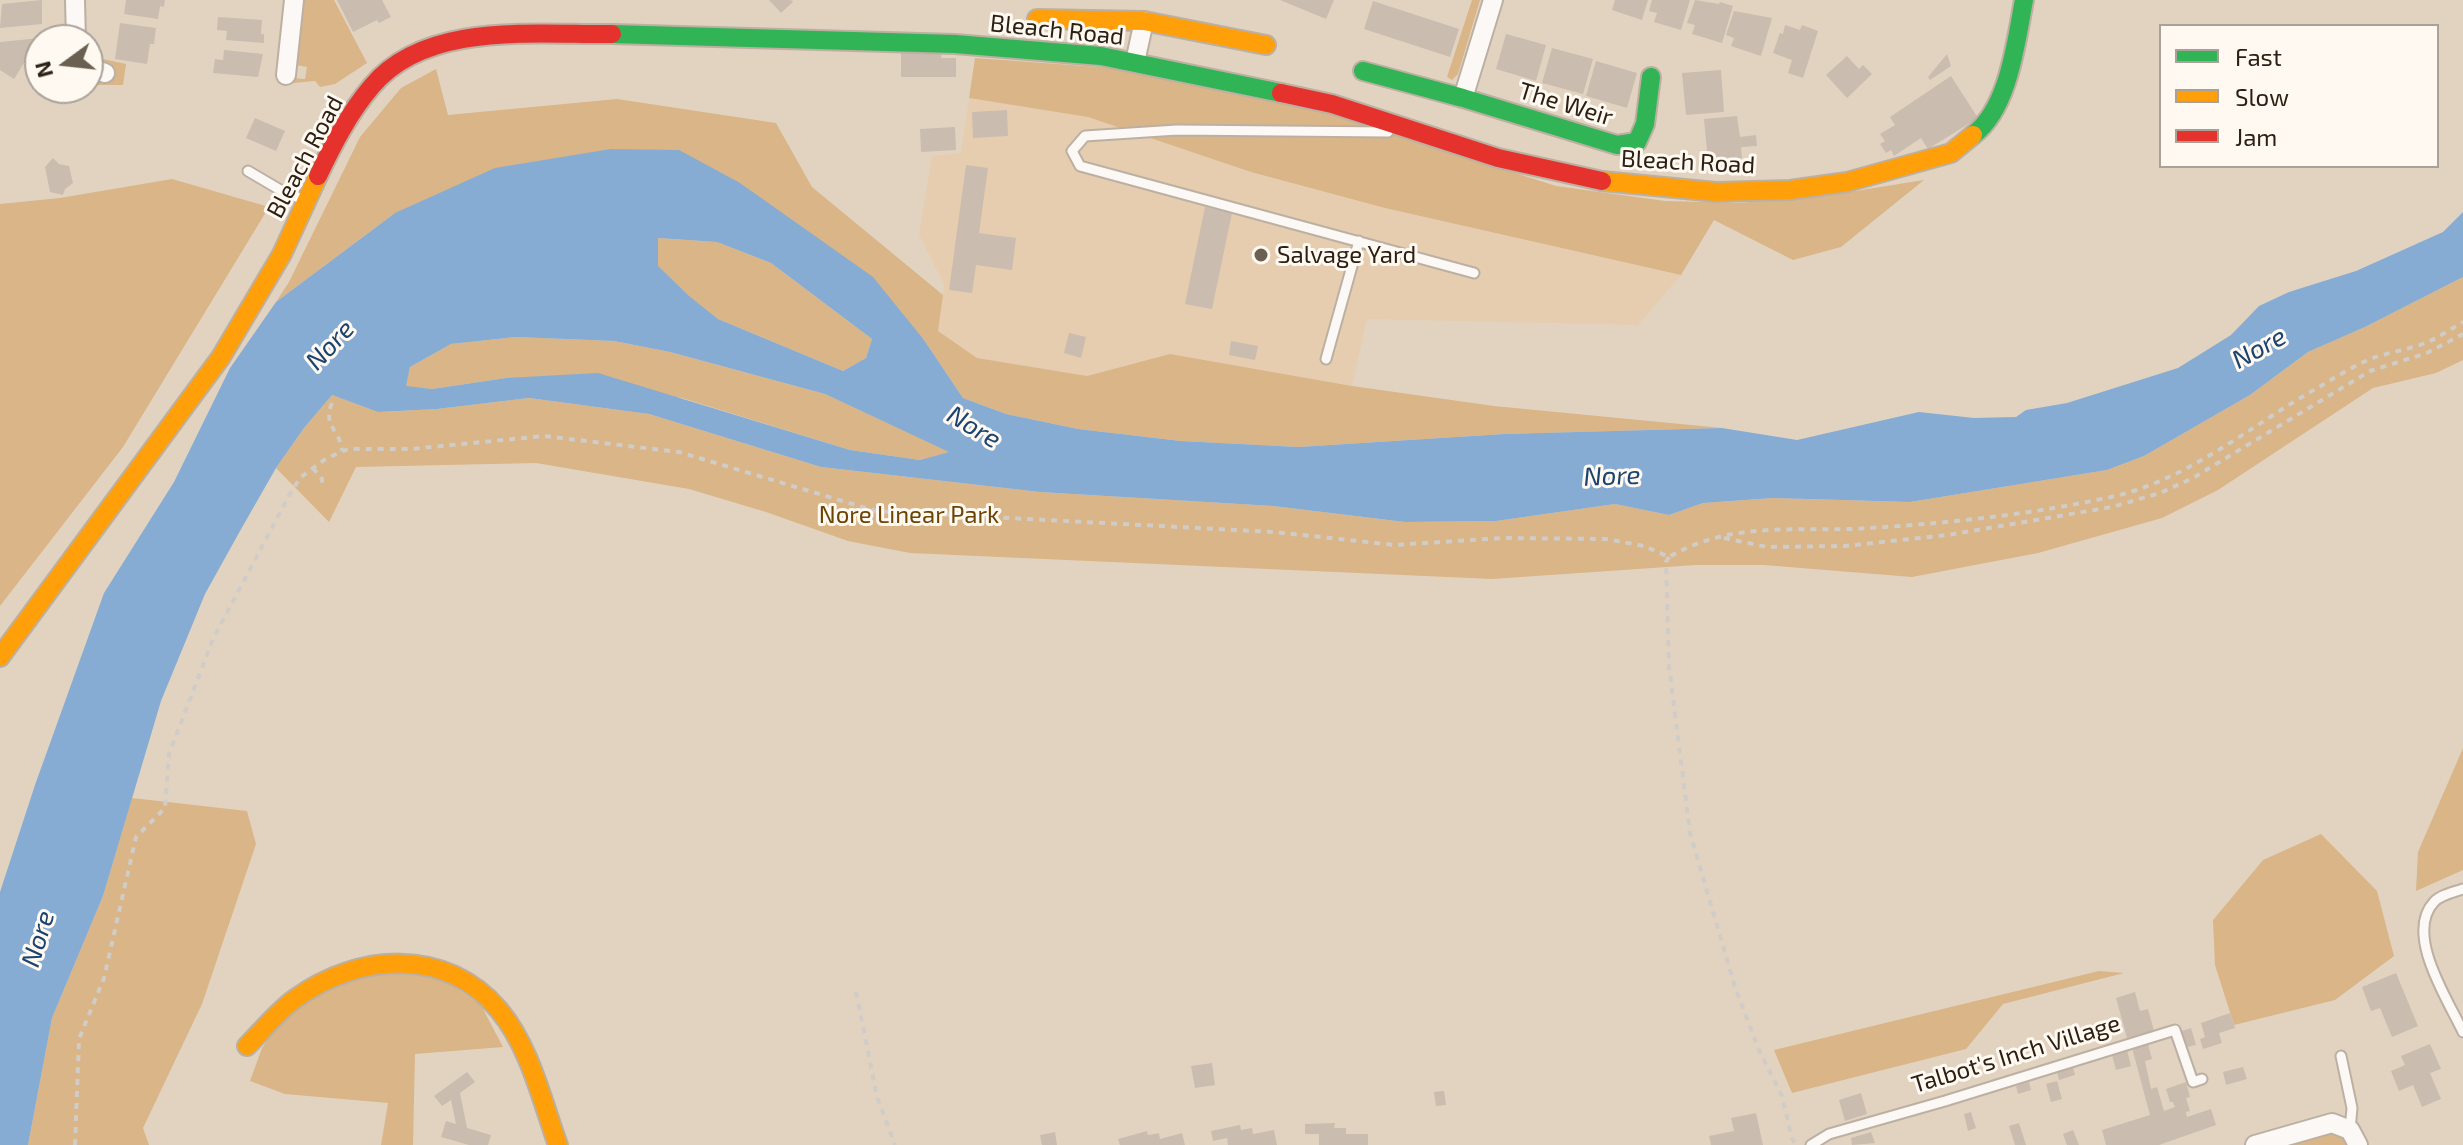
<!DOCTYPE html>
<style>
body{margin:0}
#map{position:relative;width:2463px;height:1145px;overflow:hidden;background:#e2d3c1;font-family:"Exo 2",sans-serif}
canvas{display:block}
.legend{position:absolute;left:2159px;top:24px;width:280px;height:144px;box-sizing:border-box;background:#fff9f2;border:2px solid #aaa299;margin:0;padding:10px 14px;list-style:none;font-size:24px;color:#2a2013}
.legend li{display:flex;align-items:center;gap:16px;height:40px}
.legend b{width:40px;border:2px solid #aaa299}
.north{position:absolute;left:24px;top:24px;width:80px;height:80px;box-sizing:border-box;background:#fff9f2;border:2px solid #aaa299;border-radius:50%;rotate:255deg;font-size:22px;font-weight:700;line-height:32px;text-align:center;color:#2a2013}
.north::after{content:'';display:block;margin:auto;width:28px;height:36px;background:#6a5f50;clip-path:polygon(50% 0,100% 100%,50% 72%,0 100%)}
</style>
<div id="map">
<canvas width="2463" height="1145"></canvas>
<ul class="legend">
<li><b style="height:10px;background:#30b455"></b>Fast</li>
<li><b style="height:10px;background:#ff9f0a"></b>Slow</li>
<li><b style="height:10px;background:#e5322d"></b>Jam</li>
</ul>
<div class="north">N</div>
</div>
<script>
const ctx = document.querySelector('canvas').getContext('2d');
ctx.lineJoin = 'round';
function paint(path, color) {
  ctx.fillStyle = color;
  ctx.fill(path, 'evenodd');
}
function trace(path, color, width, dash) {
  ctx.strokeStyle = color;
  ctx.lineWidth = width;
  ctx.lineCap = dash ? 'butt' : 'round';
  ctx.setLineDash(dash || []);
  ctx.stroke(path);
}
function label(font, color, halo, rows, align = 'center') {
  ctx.font = font + ' "Exo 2",sans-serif';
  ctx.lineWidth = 6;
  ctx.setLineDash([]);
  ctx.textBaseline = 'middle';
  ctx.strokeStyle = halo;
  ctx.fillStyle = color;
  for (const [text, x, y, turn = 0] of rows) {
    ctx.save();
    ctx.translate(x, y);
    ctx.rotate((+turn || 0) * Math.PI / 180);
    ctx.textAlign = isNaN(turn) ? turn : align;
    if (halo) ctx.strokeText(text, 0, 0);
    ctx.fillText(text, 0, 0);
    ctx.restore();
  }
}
paint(new Path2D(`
 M 969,98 L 1088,117 L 1251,172 L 1385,208 L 1681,275 L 1638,325 L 1367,319 L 1352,386 L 1170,354 L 1087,376 L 977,358 L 938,331 L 944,284 L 919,235 L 932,156 L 961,153 Z`), '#e6cdaf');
paint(new Path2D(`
 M 301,0 L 334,0 L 367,63 L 335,84 L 320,87 L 315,81 L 293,83 L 293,78 L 305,79 L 307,67 L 295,65 Z
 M 1472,0 L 1480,0 L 1458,74 L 1452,80 L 1447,77 Z
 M 88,40 L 91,40 L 92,50 L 103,59 L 126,64 L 123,85 L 88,85 L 88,75 L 108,81 L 111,66 C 97,60 89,57 88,40 Z
 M 975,58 L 1126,69 L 1327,113 L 1556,186 L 1665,201 L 1740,203 L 1843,193 L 1924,180 L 1841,247 L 1793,260 L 1714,220 L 1681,275 L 1385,208 L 1251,172 L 1088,117 L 969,98 Z
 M 436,69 L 448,115 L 617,99 L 776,123 L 812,187 L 943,295 L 938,331 L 977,358 L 1087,376 L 1170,354 L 1352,386 L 1494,406 L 1722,428 L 1504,434 L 1299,447 L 1181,441 L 1078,429 L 1006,414 L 963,398 L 924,340 L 740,183 L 395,213 L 276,302 L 289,282 L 360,137 L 401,88 Z
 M 172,179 L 269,207 L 123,447 L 0,606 L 0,204 L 60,198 Z
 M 658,238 L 717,242 L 771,263 L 872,339 L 866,358 L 843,371 L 718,319 L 689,297 L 657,266 Z
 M 2463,277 L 2463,360 L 2436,373 L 2373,388 L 2218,490 L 2162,518 L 2038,553 L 1912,577 L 1764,565 L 1696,565 L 1492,579 L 910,553 L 848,541 L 766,512 L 689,489 L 536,463 L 356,467 L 329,522 L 276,468 L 304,428 L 332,395 L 378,412 L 437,409 L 529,398 L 649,414 L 821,467 L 1040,492 L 1273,506 L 1405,522 L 1496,521 L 1615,504 L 1669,515 L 1703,503 L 1773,498 L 1910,502 L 2107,470 L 2144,456 L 2250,395 L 2308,352 L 2365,327 Z
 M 516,337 L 614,341 L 670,352 L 825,394 L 950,452 L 920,460 L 850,450 L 682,398 L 506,378 L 432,389 L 405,387 L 410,367 L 451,344 Z
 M 2463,748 L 2463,870 L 2416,891 L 2418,852 Z
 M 132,798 L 247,811 L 256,844 L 202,1004 L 143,1128 L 149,1145 L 28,1145 L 52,1018 L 103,896 Z
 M 2321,834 L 2377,891 L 2394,956 L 2335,1000 L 2234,1025 L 2215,965 L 2213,920 L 2263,860 Z
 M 2099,971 L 2124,973 L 2003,1004 L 1966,1049 L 1792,1093 L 1774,1050 Z
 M 434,973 L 481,1005 L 503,1047 L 415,1054 L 413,1145 L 381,1145 L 388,1103 L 285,1094 L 250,1081 L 262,1048 L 281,1020 L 353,974 Z
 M 2331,1132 L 2340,1135 L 2348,1145 L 2276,1145 Z`), '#d9b588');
paint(new Path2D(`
 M 611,149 L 679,150 L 740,183 L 873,277 L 924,340 L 963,398 L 1006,414 L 1078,429 L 1181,441 L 1299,447 L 1504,434 L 1722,428 L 1797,440 L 1919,412 L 1974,418 L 2016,417 L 2026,410 L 2067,403 L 2178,368 L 2231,335 L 2259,306 L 2289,292 L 2356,271 L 2443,232 L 2463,212 L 2463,277 L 2365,327 L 2308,352 L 2250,395 L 2144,456 L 2107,470 L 1910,502 L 1773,498 L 1703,503 L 1669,515 L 1615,504 L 1496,521 L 1405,522 L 1273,506 L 1040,492 L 821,467 L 649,414 L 529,398 L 437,409 L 378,412 L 332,395 L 304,428 L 276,468 L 240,531 L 205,594 L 161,701 L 103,896 L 52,1018 L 28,1145 L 0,1145 L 0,892 L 35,785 L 104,593 L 174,482 L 230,368 L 276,302 L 395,213 L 495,168 ZM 658,238 L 717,242 L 771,263 L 872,339 L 866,358 L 843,371 L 718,319 L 689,296 L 658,266 ZM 516,337 L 614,341 L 670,352 L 825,394 L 949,452 L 920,460 L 850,450 L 598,373 L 506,378 L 432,389 L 406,386 L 410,367 L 451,344 Z`), '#86acd3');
paint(new Path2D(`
 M 42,0 L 42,24 L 0,28 L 2,4 Z
 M 126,0 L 165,0 L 164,7 L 160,6 L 158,19 L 124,14 Z
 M 337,0 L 382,0 L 391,17 L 379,23 L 377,20 L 353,32 Z
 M 769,0 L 791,0 L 793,2 L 781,13 Z
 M 1280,0 L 1334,0 L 1326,19 Z
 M 1615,0 L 1648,0 L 1642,20 L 1612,10 Z
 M 1652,0 L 1690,0 L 1681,30 L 1654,22 L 1657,13 L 1649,11 Z
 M 1695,0 L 1719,4 L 1720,2 L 1733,6 L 1722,43 L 1692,34 L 1695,25 L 1687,23 Z
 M 1373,1 L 1459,29 L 1450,57 L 1364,29 Z
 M 1734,11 L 1772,18 L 1761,56 L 1731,46 L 1734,38 L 1726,35 Z
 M 218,17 L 262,20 L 261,34 L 264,34 L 264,43 L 226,40 L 227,31 L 217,30 Z
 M 120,23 L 156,28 L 154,44 L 150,44 L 147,64 L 115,59 Z
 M 1785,25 L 1800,30 L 1802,25 L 1818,31 L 1803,78 L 1788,73 L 1792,60 L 1773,53 L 1780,33 L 1783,34 Z
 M 1506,34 L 1546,45 L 1536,81 L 1496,69 Z
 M 40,38 L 40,61 L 24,63 L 14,79 L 0,70 L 0,42 Z
 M 1552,48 L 1593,59 L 1583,94 L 1542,83 Z
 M 901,49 L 942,49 L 941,58 L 956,58 L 956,77 L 901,77 Z
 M 224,50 L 263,54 L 258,77 L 213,73 L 215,59 L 223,60 Z
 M 1947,54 L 1951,66 L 1930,80 L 1928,77 Z
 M 1847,56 L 1859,69 L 1863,65 L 1872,74 L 1847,98 L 1826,75 Z
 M 1596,61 L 1637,73 L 1627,108 L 1586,96 Z
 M 1721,70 L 1724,112 L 1686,115 L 1682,73 Z
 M 1951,76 L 1978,118 L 1928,149 L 1921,138 L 1894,156 L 1891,150 L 1886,153 L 1880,144 L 1885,141 L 1880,134 L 1895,125 L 1890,117 Z
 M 1007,110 L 1008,136 L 973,138 L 972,112 Z
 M 1737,116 L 1740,137 L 1756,135 L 1757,146 L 1741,147 L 1742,158 L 1708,162 L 1704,119 Z
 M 255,118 L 285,131 L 276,151 L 246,138 Z
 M 955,127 L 956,150 L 921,152 L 920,129 Z
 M 53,158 L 59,164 L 69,166 L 73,183 L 65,189 L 63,195 L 50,192 L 45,167 Z
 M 966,165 L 988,168 L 979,233 L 1016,238 L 1012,270 L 976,265 L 972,293 L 949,290 Z
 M 1205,207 L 1232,213 L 1212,309 L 1185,304 Z
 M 1069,333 L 1086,337 L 1081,358 L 1064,353 Z
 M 1231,341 L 1258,346 L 1255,360 L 1229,355 Z
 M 2396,973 L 2418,1026 L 2392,1037 L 2380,1008 L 2371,1011 L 2362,987 Z
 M 2135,992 L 2140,1011 L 2148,1009 L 2154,1031 L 2127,1038 L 2116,998 Z
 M 2230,1013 L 2235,1028 L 2219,1033 L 2222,1043 L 2203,1049 L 2200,1039 L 2205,1037 L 2201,1023 Z
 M 2191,1028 L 2196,1045 L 2187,1047 L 2182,1031 Z
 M 2148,1044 L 2152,1059 L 2145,1061 L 2151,1089 L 2157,1087 L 2164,1111 L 2175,1107 L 2173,1102 L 2170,1102 L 2166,1089 L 2186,1082 L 2190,1097 L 2186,1098 L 2190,1111 L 2186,1112 L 2187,1117 L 2211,1109 L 2216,1125 L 2159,1145 L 2106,1145 L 2102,1130 L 2150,1115 L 2132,1048 Z
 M 2430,1044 L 2441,1069 L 2430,1073 L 2441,1099 L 2422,1107 L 2413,1085 L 2399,1091 L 2391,1071 L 2405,1065 L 2401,1056 Z
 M 2127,1050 L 2131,1066 L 2116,1070 L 2112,1055 Z
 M 1212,1063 L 1215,1085 L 1195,1088 L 1191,1066 Z
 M 2073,1067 L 2075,1075 L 2059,1080 L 2057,1072 Z
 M 2243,1067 L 2247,1079 L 2226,1085 L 2223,1072 Z
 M 467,1072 L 475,1082 L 460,1093 L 467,1128 L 491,1135 L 488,1145 L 469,1145 L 441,1137 L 446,1121 L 456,1124 L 451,1100 L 442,1106 L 434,1096 Z
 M 2057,1081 L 2062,1099 L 2051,1102 L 2046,1084 Z
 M 2029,1082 L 2031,1090 L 2018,1094 L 2016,1086 Z
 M 1444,1091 L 1446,1105 L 1436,1106 L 1434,1092 Z
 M 1861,1093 L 1867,1114 L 1845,1121 L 1839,1100 Z
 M 1971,1112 L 1976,1128 L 1968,1131 L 1964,1114 Z
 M 1756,1113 L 1763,1145 L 1711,1145 L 1709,1136 L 1734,1131 L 1731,1118 Z
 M 1335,1123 L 1334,1128 L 1346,1128 L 1346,1134 L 1368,1134 L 1368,1145 L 1319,1145 L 1319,1134 L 1305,1134 L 1305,1124 Z
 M 2019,1123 L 2026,1145 L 2015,1145 L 2009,1126 Z
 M 1240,1125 L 1241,1130 L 1252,1128 L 1253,1134 L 1274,1130 L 1277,1145 L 1228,1145 L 1227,1138 L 1213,1141 L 1211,1131 Z
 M 2073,1130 L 2079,1145 L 2067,1145 L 2063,1134 Z
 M 1147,1131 L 1148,1135 L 1159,1133 L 1160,1139 L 1182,1133 L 1185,1145 L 1120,1145 L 1118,1139 Z
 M 1055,1132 L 1057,1145 L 1042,1145 L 1040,1135 Z
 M 1871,1132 L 1875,1143 L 1852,1145 L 1851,1138 Z`), '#cabcaf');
const lane = new Path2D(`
 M 1388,132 L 1177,130 L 1085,136 L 1072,151 L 1080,166 L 1474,273
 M 248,171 L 282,191 L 304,200
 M 1326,359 L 1359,241
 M 2463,889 C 2454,892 2440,895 2434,902 C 2404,934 2448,1000 2463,1032
 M 2341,1056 L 2352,1108 L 2350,1130
 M 1811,1145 L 1829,1134 L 1945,1101 L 2175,1030 L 2193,1082 L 2202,1079`);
const street = new Path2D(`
 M 75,0 L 76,40
 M 1135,62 L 1144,21
 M 88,67 L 105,73
 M 286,75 L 294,0
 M 1463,98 L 1493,0
 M 2255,1145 L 2332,1123 L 2350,1130 L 2358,1145`);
const fast = new Path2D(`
 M 612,34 L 955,44 L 1101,56 L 1281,93
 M 1363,71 L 1463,98 L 1617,145 L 1637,142 L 1645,124 L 1651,77
 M 1973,135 C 2009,108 2016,42 2024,0`);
const slow = new Path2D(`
 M 1037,19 L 1144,21 L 1266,45
 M 1602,181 L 1716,192 L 1790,190 L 1847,182 L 1951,153 L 1973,135
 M 0,657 L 221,357 L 282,254 L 318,176
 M 247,1046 C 263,1030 277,1012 295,999 C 358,953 446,947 499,1010 C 530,1047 542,1101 558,1145`);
const jam = new Path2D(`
 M 1281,93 L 1332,104 L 1498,158 L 1602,181
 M 318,176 C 333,144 349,113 372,86 C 426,21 536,35 612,34`);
trace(lane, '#bcb0a2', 13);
trace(street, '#bcb0a2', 22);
trace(fast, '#bcb0a2', 22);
trace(slow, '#bcb0a2', 22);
trace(jam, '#bcb0a2', 22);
trace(new Path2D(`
 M 332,403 C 322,427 341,430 342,451
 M 313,468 L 322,479 L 322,485
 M 1724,538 L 1767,547 L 1845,546 L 1948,535 L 2112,507 L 2160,493 L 2193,478 L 2370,371 L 2427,353 L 2463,334
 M 1669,557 L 1666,562 L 1669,666 L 1690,833 L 1735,987 L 1758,1048 L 1782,1096 L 1792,1139 L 1797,1145
 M 856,992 L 877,1097 L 895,1145
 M 75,1145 L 79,1039 L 104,978 L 136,837 L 165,808 L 169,754 L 213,639 L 292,490 L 301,477 L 327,458 L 348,449 L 411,449 L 544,436 L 679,452 L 876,511 L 1274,532 L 1395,545 L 1502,538 L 1606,539 L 1644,546 L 1669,557 C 1735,519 1800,533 1870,528 C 1951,523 2033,514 2111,497 C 2189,480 2251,425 2319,387 C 2336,377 2355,365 2373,358 C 2388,353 2404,350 2420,345 C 2435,340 2449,330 2463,322`), '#d0ccc7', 4, [6, 6]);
trace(lane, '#fbf8f6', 9);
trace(street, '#fbf8f6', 18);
trace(fast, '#30b455', 18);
trace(slow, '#ff9f0a', 18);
trace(jam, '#e5322d', 18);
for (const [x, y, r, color] of [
 [1261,255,8,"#6a5f50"]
]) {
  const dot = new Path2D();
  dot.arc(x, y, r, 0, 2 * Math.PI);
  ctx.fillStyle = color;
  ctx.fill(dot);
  trace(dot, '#fff9f2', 3);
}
label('24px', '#2a2013', '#fff9f2', [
 ["Bleach Road",1057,30,6],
 ["The Weir",1566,104,17],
 ["Bleach Road",305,157,-62],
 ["Bleach Road",1688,162,3],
 ["Talbot's Inch Village",2016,1054,-17]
]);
label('24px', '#2a2013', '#fff9f2', [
 ["Salvage Yard",1277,255]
], 'left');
label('24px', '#6a4305', '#fff9f2', [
 ["Nore Linear Park",909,515]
]);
label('italic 26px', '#1a446f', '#fff9f2', [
 ["Nore",330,345,-47],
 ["Nore",2259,348,-29],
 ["Nore",974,427,31],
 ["Nore",1612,476,-2],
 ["Nore",38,939,-73]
]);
</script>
